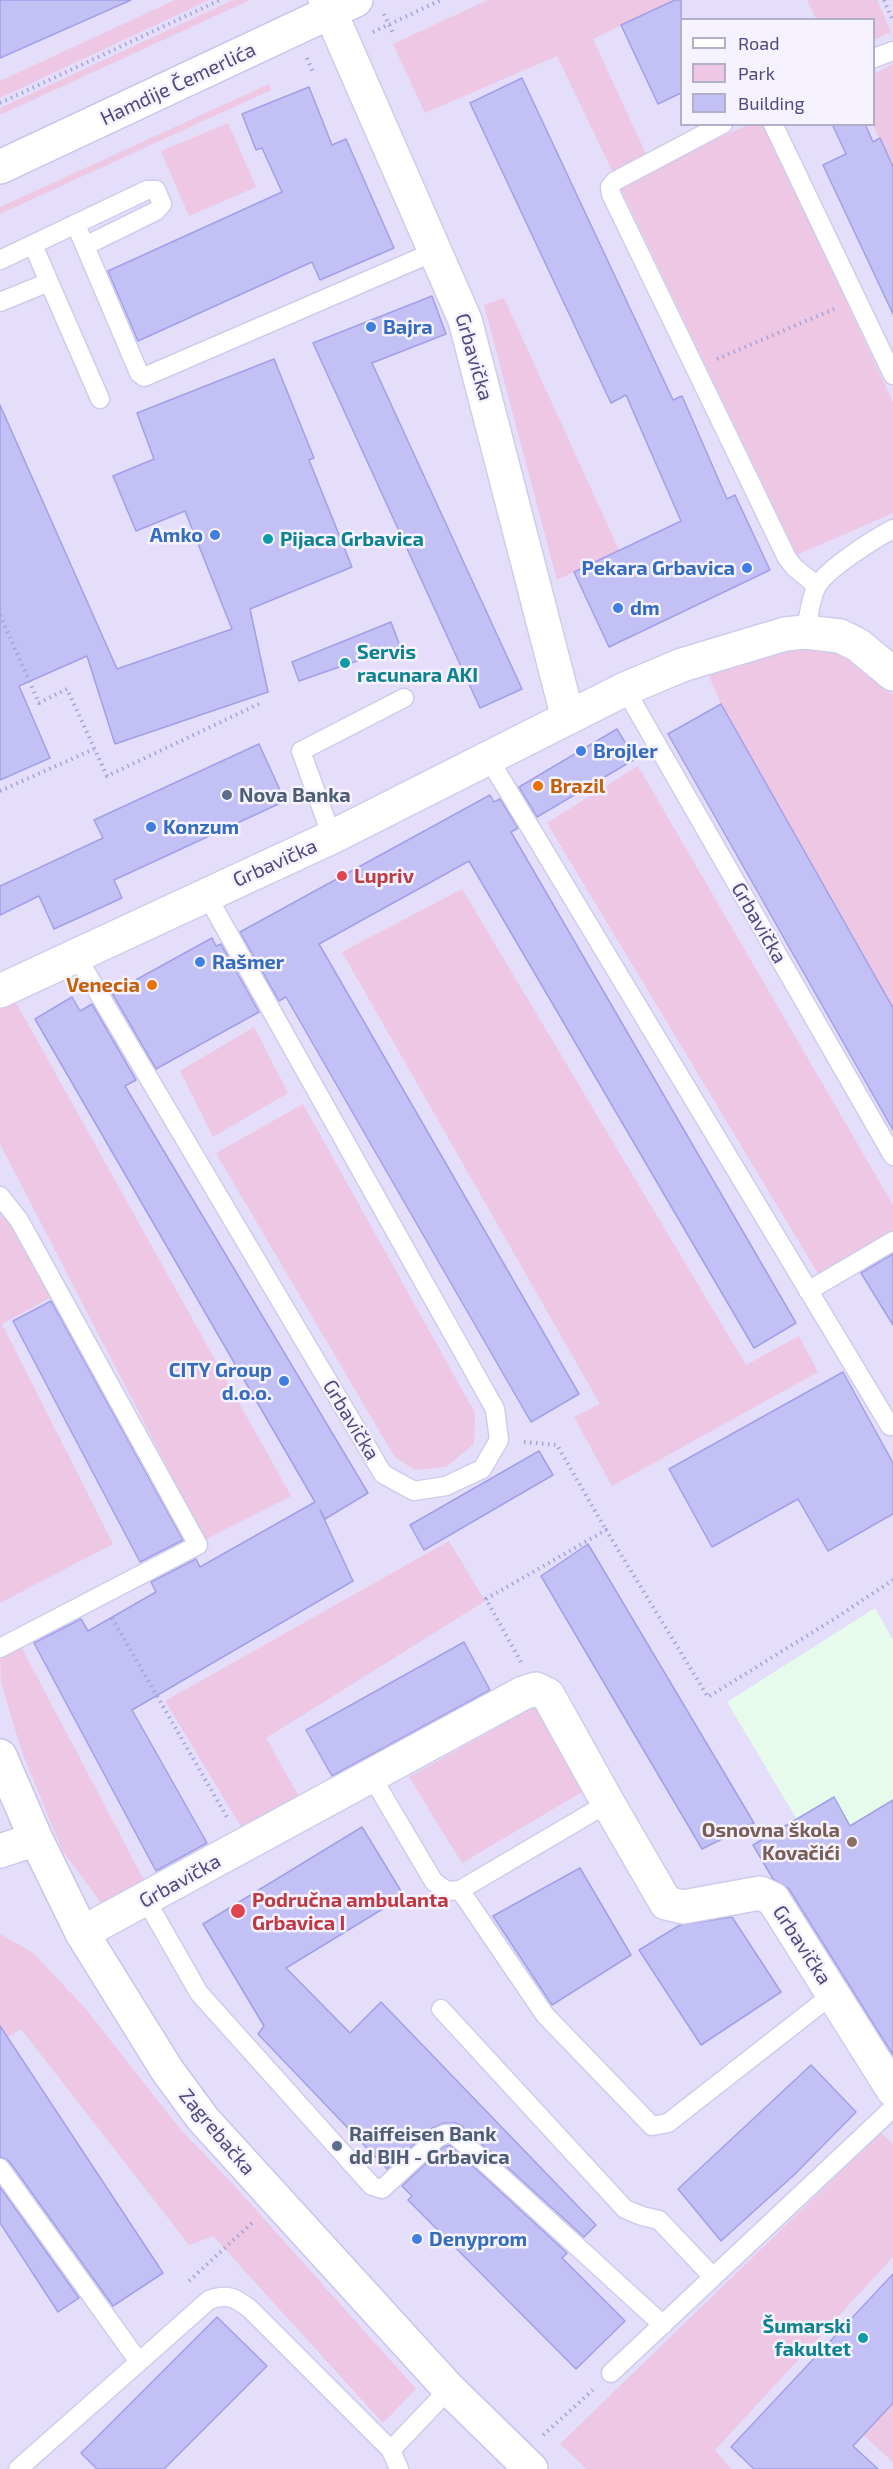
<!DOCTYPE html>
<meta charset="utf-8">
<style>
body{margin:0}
#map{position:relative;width:893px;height:2469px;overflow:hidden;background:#f0eafe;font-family:"Exo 2",sans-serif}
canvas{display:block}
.legend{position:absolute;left:680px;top:18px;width:195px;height:108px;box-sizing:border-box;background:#f6f2ff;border:2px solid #b2afcb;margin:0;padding:8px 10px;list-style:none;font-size:18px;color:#4b4b7c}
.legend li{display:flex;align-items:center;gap:12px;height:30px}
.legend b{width:30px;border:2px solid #b2afcb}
</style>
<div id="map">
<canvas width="893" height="2469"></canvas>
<ul class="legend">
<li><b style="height:8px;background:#fff"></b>Road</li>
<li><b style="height:16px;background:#edc7e4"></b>Park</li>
<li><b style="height:16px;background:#c3c0f5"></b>Building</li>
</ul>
</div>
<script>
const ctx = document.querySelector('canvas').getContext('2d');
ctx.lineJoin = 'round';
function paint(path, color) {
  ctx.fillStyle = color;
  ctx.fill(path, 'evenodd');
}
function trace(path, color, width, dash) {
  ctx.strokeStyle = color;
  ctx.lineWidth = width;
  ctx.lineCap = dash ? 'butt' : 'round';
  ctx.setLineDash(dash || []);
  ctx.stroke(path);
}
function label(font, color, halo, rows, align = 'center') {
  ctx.font = font + ' "Exo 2",sans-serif';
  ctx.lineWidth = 5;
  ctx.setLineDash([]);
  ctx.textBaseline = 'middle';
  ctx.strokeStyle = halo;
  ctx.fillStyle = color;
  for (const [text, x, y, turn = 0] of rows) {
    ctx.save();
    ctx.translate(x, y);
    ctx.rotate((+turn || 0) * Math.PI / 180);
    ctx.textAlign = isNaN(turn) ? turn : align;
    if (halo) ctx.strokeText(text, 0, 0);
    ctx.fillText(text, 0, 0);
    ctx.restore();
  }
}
paint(new Path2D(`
 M 0,0 L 893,0 L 893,2469 L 0,2469 ZM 682,20 L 874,20 L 874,124 L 682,124 Z`), '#e4defb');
paint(new Path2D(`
 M 875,1608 L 893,1640 L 893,1981 L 727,1702 Z`), '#e6fbec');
paint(new Path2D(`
 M 175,0 L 209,0 L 0,98 L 0,81 Z
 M 233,0 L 250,0 L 0,115 L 0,108 Z
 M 488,0 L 675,0 L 593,39 L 652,167 L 748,125 L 764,125 L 893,402 L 893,513 L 797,555 L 557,56 L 425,113 L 393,44 Z
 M 807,0 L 877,0 L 891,32 L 874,40 L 874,20 L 816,19 Z
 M 893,64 L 893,167 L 873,125 L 874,74 Z
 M 269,84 L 271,90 L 0,214 L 0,207 Z
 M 228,123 L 256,187 L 189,216 L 161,151 Z
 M 504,298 L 619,550 L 557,580 L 484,305 Z
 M 771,646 L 844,649 L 893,695 L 893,1008 L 721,704 L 709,676 Z
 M 638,766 L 893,1205 L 893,1230 L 819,1275 L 547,823 Z
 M 462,889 L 746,1365 L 799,1336 L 818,1372 L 612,1486 L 574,1417 L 600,1404 L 342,952 Z
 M 14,999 L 291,1496 L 205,1540 L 0,1144 L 0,1007 Z
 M 254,1027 L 288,1093 L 213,1137 L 180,1071 Z
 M 303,1104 L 475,1413 L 474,1444 L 446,1467 L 414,1470 L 394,1456 L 216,1153 Z
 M 0,1194 L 57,1294 L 2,1324 L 113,1544 L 0,1603 Z
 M 449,1541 L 485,1601 L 266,1738 L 298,1795 L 242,1828 L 165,1701 Z
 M 16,1637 L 145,1882 L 105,1908 L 62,1850 L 22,1752 L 1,1683 L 0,1654 Z
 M 538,1705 L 587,1789 L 462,1863 L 409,1777 Z
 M 0,1934 L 32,1952 L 85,2008 L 180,2129 L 231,2182 L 416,2389 L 383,2423 L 213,2236 L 189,2245 L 21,2029 L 0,2042 Z
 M 881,2133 L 893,2144 L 893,2257 L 715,2450 L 731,2469 L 587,2469 L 560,2444 Z
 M 893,2396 L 893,2462 L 860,2432 Z`), '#edc7e4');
const building = new Path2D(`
 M 0,0 L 131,0 L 0,58 Z
 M 675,0 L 681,0 L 681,93 L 658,104 L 621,25 Z
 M 522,78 L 673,400 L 682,396 L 727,499 L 735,495 L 770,570 L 609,647 L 574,572 L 681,521 L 626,395 L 611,403 L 470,103 Z
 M 309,87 L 332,145 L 346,139 L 394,248 L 320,280 L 312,262 L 138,341 L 108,271 L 282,192 L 262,148 L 256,150 L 242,114 Z
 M 832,124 L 865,124 L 873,142 L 880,138 L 893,167 L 893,314 L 823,165 L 846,154 Z
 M 432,296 L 446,334 L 372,363 L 522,689 L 480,708 L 313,343 Z
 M 274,359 L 314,458 L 309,460 L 352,567 L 250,609 L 268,692 L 115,744 L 87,656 L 19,686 L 50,758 L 0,780 L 0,405 L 117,669 L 232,629 L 185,511 L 136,531 L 113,476 L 154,459 L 137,413 Z
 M 391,622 L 400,646 L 299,681 L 292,662 Z
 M 721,704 L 893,1008 L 893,1130 L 668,734 Z
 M 617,729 L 635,759 L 537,817 L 519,787 Z
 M 259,744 L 285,801 L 114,880 L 122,898 L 54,929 L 39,896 L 0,915 L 0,886 L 103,838 L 94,820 Z
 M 490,795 L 494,802 L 500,799 L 518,828 L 511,832 L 796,1323 L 754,1348 L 469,861 L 319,944 L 579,1394 L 531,1422 L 286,997 L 279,1001 L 240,932 Z
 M 212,938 L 216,946 L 221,944 L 259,1012 L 156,1069 L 112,993 Z
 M 72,997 L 80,1011 L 92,1004 L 136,1080 L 125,1086 L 368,1493 L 325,1519 L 320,1510 L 353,1581 L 132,1710 L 207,1843 L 156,1871 L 34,1643 L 81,1619 L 88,1631 L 156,1592 L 151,1582 L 196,1559 L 200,1567 L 315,1502 L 35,1019 Z
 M 893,1254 L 893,1325 L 861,1273 Z
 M 51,1301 L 183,1540 L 140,1562 L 13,1321 Z
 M 843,1372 L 893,1463 L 893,1514 L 828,1551 L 798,1499 L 712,1547 L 669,1469 Z
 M 539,1451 L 553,1475 L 424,1550 L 410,1525 Z
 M 588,1544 L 754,1823 L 702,1849 L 541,1576 Z
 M 464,1642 L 490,1690 L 332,1776 L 306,1730 Z
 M 834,1797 L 850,1826 L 893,1800 L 893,2055 L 789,1889 L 773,1879 L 753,1845 Z
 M 362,1827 L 404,1896 L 286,1968 L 350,2033 L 381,2002 L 596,2225 L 584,2237 L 462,2126 L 455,2123 L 444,2123 L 432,2128 L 387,2169 L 258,2034 L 264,2026 L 203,1924 Z
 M 580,1868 L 631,1955 L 552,2005 L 493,1916 Z
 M 732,1917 L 781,1992 L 701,2045 L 639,1950 L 680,1925 Z
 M 0,2026 L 163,2273 L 113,2306 L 9,2161 L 0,2157 Z
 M 811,2065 L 856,2112 L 794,2175 L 721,2241 L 678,2189 Z
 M 450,2145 L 567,2253 L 562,2258 L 625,2321 L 576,2369 L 408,2200 L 412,2196 L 402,2186 L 443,2147 Z
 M 0,2187 L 79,2298 L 58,2312 L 0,2223 Z
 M 893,2274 L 893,2403 L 853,2446 L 878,2469 L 754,2469 L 731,2447 Z
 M 217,2317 L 267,2366 L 164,2469 L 97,2469 L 81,2453 Z`);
paint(building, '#c3c0f5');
trace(building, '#a29fe9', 1.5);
const service = new Path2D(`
 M 874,58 L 893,51
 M 723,124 L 615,181 L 610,187 L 611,194 L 787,558 L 794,567 L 817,586
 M 773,124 L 893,375
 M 76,225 L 139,373 L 144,377 L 436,251
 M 33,245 L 49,282
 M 0,260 L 147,190 L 156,190 L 162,204 L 156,211 L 85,246
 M 0,302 L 49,282 L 100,399
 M 805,632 C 809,618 810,598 817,586 C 828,568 874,539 893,529
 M 625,689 L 893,1156
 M 489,759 L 890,1426
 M 332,837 L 301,751 L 404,698
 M 77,957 L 383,1474 L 414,1491 L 446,1486 L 482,1469 L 499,1440 L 495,1409 L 206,894
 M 0,1196 L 19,1220 L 198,1545 L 0,1648
 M 808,1291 L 893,1241
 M 372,1777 L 434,1882 L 447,1891 L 460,1890 L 608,1803
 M 460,1890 L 545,2015 L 652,2126 L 668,2123 L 833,1994
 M 146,1900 L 199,1993 L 372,2186 L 382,2189 L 437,2138 L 445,2134 L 454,2134 L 663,2325
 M 441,2009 L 625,2209 L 642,2216 L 659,2220 L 713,2277
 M 0,2168 L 139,2362
 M 611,2373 L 893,2108
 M 391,2450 L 449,2389
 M 18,2469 L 209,2300 C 227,2293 236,2298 250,2309 L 391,2450 L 399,2469`);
const minor = new Path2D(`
 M 325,0 L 465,320 L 568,718
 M 0,991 L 332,837 L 625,689 L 682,665 L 785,634 L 805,632 L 840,636 L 858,645 L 893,674
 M 82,1933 L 523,1693 L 536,1689 L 548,1695 L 608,1803 L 666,1903 L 683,1907 L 760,1893 L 773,1899 L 893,2090`);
const secondary = new Path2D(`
 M 0,167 L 356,0
 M 0,1756 L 36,1839 L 82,1933 L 167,2070 L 203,2119 L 449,2389 L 531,2469
 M 0,1851 L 36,1839`);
trace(service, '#cfcceb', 21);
trace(minor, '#cfcceb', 36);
trace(secondary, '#c9c4ec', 36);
trace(new Path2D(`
 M 884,0 L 893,21
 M 384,14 L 394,35
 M 373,32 L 441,0
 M 307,58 L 314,74
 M 0,103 L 220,0
 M 717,359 L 834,309
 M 0,615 L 39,703 L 67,689 L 107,776 L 261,703
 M 0,791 L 94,749
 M 524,1442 L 557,1445 L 606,1530
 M 112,1618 L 228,1819
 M 521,1662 L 486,1599 L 606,1530 L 708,1697 L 834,1619 L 893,1580
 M 189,2281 L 254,2221
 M 543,2435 L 593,2390`), '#a4a2db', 4, [1.5, 4.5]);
trace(service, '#fff', 18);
trace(minor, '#fff', 33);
trace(secondary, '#fff', 33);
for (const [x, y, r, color] of [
 [371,327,6,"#3f7fe0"],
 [215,535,6,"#3f7fe0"],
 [268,539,6,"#0f9aa8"],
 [747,568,6,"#3f7fe0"],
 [618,608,6,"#3f7fe0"],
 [345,663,6,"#0f9aa8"],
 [581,751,6,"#3f7fe0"],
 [538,786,6,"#e8710a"],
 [227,795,6,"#5c6f8a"],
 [151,827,6,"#3f7fe0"],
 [342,876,6,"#e0444e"],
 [200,962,6,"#3f7fe0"],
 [152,985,6,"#e8710a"],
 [284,1381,6,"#3f7fe0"],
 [852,1842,6,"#8d6e63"],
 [238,1911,8,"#e0444e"],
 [337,2146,6,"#5c6f8a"],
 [417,2239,6,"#3f7fe0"],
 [863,2338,6,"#0f9aa8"]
]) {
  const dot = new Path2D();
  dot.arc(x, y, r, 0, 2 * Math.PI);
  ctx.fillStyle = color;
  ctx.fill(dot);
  trace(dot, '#f6f2ff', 2);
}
label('20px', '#4b4b7c', '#f6f2ff', [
 ["Hamdije Čemerlića",178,84,-25],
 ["Grbavička",474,357,74],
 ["Grbavička",275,863,-24],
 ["Grbavička",759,923,60],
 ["Grbavička",351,1420,59],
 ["Grbavička",180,1881,-29],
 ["Grbavička",802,1945,57],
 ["Zagrebačka",217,2132,50]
]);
label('bold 20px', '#366cbe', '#f6f2ff', [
 ["Bajra",383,327],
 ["Amko",203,535,"right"],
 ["Pekara Grbavica",735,568,"right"],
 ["dm",630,608],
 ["Brojler",593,751],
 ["Konzum",163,827],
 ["Rašmer",212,962],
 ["CITY Group",272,1370,"right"],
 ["d.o.o.",272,1393,"right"],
 ["Denyprom",429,2239]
], 'left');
label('bold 20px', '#0d838f', '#f6f2ff', [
 ["Pijaca Grbavica",280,539],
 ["Servis",357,652],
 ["racunara AKI",357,675],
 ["Šumarski",851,2326,"right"],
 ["fakultet",851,2349,"right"]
], 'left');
label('bold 20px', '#c56008', '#f6f2ff', [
 ["Brazil",550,786],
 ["Venecia",140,985,"right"]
], 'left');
label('bold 20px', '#4e5e75', '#f6f2ff', [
 ["Nova Banka",239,795],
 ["Raiffeisen Bank",349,2134],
 ["dd BIH - Grbavica",349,2157]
], 'left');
label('bold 20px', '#be3a42', '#f6f2ff', [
 ["Lupriv",354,876],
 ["Područna ambulanta",252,1900],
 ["Grbavica I",252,1923]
], 'left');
label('bold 20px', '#785e54', '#f6f2ff', [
 ["Osnovna škola",840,1830],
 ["Kovačići",840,1853]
], 'right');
</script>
